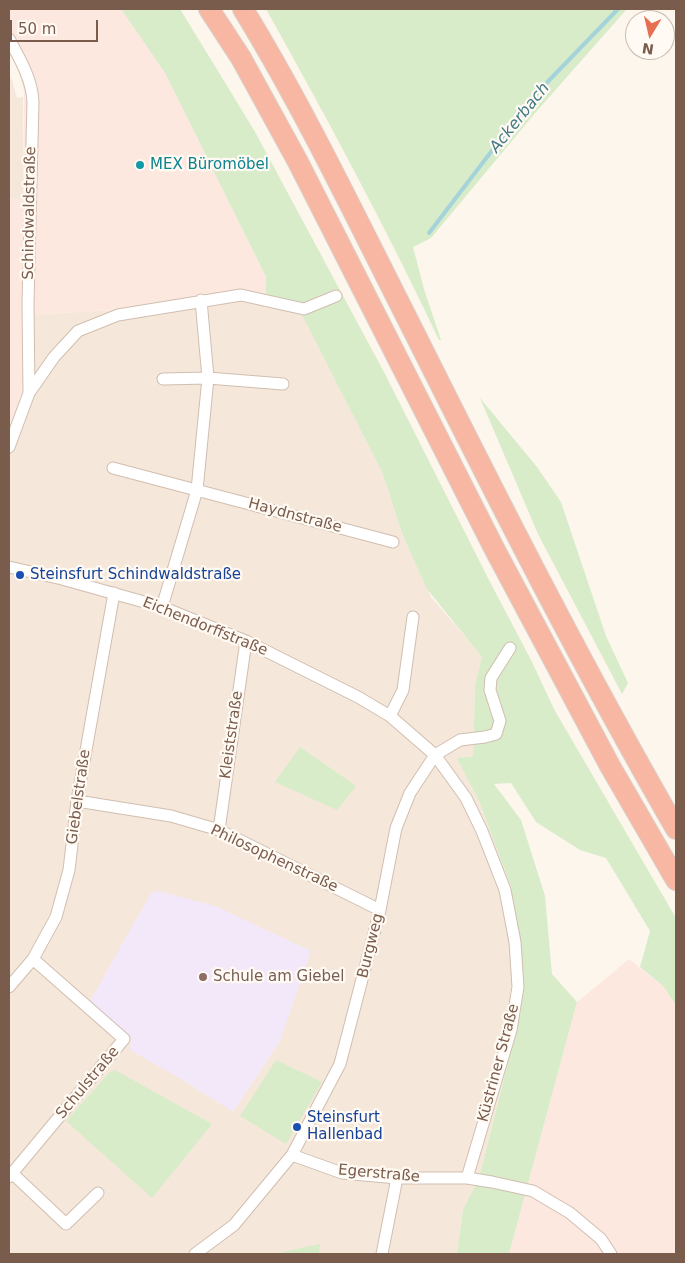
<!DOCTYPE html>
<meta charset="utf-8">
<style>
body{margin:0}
#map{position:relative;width:685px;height:1263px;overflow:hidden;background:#fdf6ec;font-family:"DejaVu Sans",sans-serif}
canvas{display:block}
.frame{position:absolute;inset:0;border:10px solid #7a5c4d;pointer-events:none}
.north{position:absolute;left:625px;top:10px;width:50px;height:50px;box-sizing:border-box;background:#fffaf3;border:1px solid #cabbb1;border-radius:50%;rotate:189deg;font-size:14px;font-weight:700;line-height:20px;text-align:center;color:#7a5c4d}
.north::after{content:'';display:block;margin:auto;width:18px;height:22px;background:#e76f51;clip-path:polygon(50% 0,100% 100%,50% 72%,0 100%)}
.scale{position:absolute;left:10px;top:20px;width:88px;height:22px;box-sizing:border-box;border:2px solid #7a5c4d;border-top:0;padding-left:6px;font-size:15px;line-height:18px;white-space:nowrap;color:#7a5c4d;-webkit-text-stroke:4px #fffaf3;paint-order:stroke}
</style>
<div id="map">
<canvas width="685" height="1263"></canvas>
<div class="frame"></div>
<div class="north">N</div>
<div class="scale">50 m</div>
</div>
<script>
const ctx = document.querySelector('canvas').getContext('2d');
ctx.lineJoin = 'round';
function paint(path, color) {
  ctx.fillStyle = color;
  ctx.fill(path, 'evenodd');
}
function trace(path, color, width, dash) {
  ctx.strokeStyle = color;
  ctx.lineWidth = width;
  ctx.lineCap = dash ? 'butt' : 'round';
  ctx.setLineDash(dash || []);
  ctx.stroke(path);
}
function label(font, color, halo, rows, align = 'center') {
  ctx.font = font + ' "DejaVu Sans",sans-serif';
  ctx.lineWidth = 4.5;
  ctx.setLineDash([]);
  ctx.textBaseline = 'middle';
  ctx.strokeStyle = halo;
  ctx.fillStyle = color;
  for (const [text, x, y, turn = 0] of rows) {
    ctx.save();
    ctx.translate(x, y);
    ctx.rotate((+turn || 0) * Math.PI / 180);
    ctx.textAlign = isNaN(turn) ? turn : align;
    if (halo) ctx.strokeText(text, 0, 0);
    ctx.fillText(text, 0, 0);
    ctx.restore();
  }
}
paint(new Path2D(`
 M 9,77 L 11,77 L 17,98 L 23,97 L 23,199 L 9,199 Z
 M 266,295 L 300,310 L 382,472 L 403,536 L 431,597 L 483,657 L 475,686 L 473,756 L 458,758 L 479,801 L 511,887 L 522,959 L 521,1011 L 479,1178 L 463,1209 L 457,1254 L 9,1254 L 9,427 L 22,393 L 22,315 L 116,310 Z`), '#f5e8da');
paint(new Path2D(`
 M 9,9 L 121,9 L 165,73 L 266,277 L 266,295 L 116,310 L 23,315 L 22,393 L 9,427 L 9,199 L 23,199 L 24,91 L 18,70 L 9,52 Z
 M 629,959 L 663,986 L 676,1005 L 676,1254 L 509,1254 L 577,1002 Z`), '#fde8e0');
paint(new Path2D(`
 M 158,891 L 215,906 L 311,951 L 280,1041 L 233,1112 L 181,1079 L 130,1050 L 131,1037 L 105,1018 L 89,1003 L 151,893 Z`), '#f3e8fa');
paint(new Path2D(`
 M 121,9 L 180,9 L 254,130 L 385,374 L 489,580 L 531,660 L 555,711 L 676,918 L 676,1005 L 663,986 L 640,967 L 650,931 L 606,858 L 580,850 L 536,822 L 511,783 L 494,784 L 521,820 L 545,896 L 552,974 L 577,1002 L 509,1254 L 457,1254 L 463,1209 L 479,1178 L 521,1011 L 522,959 L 511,887 L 479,801 L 457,758 L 473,756 L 475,686 L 482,657 L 427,589 L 403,536 L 382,472 L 300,311 L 266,295 L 266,277 L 165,73 Z
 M 266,9 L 627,9 L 536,112 L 431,238 L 413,247 L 424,289 L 441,340 L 439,340 C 386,228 327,118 266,9 Z
 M 480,398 L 537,467 L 561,502 L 606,636 L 628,683 L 622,694 L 538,534 Z
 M 300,747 L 356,786 L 337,810 L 275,782 Z
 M 276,1060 L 322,1082 L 286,1144 L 240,1116 Z
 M 115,1070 L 212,1124 L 152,1198 L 66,1121 L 110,1072 Z
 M 320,1244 L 319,1254 L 281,1254 L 282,1252 Z`), '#d8ecc9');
trace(new Path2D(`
 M 429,233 L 533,97 L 618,9`), '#a5d3da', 4);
const street = new Path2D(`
 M 9,39 C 20,59 32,79 33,102 L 28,303 L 29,393 L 9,447
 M 163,379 L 208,378 L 283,384
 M 29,393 L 54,357 L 78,331 L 118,315 L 241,295 L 304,309 L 336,296
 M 113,468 L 393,542
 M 9,567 L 62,579 L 162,607 L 246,641 L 358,697 L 390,716 L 435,755 L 466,798 L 482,831 L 505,890 L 515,942 L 518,987 L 511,1030 L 467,1178
 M 162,607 L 197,490 L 208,378 L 201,300
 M 390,716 L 403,690 L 413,617
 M 77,801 L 171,816 L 219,830 L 380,910
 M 219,830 L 246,641
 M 9,987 L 33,959 L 56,917 L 69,870 L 77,801 L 114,593
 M 292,1155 L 342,1173 L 397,1178 L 467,1178 L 492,1182 L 533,1191 L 570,1213 L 601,1239 L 611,1254
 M 12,1173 L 66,1224 L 98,1193
 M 9,1177 L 124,1039 L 33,959
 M 195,1254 L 234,1225 L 292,1155 L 340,1064 L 380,910 L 396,828 L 410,793 L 435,755 L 460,740 L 485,737 L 496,734 L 500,721 L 490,690 L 491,678 L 510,648
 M 382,1254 L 397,1178`);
const highway = new Path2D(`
 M 209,9 L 241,58 L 298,162 L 495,550 L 610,766 L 676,880
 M 243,9 C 306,112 358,222 413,330 C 497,498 582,666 676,829`);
trace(street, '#d1beb0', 13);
trace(highway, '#dad1cd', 22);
trace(street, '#fff', 11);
trace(highway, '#f7b7a3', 20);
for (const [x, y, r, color] of [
 [140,165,5,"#0f9aa8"],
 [20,575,5,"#1a4fb4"],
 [203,977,5,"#8d6e63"],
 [297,1127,5,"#1a4fb4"]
]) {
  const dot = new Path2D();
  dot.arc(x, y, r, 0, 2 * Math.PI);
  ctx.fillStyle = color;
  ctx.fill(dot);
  trace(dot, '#fffaf3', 2);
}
label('15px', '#0d838f', '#fffaf3', [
 ["MEX Büromöbel",150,165]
], 'left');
label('15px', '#7a5c4d', '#fffaf3', [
 ["Schindwaldstraße",30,213,-89],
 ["Haydnstraße",295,516,15],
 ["Eichendorffstraße",205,627,22],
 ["Kleiststraße",232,735,-82],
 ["Giebelstraße",79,797,-82],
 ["Philosophenstraße",274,859,25],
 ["Burgweg",371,946,-76],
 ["Küstriner Straße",499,1063,-75],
 ["Schulstraße",88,1083,-50],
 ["Egerstraße",379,1174,5]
]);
label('15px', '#164399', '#fffaf3', [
 ["Steinsfurt Schindwaldstraße",30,575],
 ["Steinsfurt",307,1118],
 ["Hallenbad",307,1135]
], 'left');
label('15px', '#785e54', '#fffaf3', [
 ["Schule am Giebel",213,977]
], 'left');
label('italic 16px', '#437c86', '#fffaf3', [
 ["Ackerbach",520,118,-51]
]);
</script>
